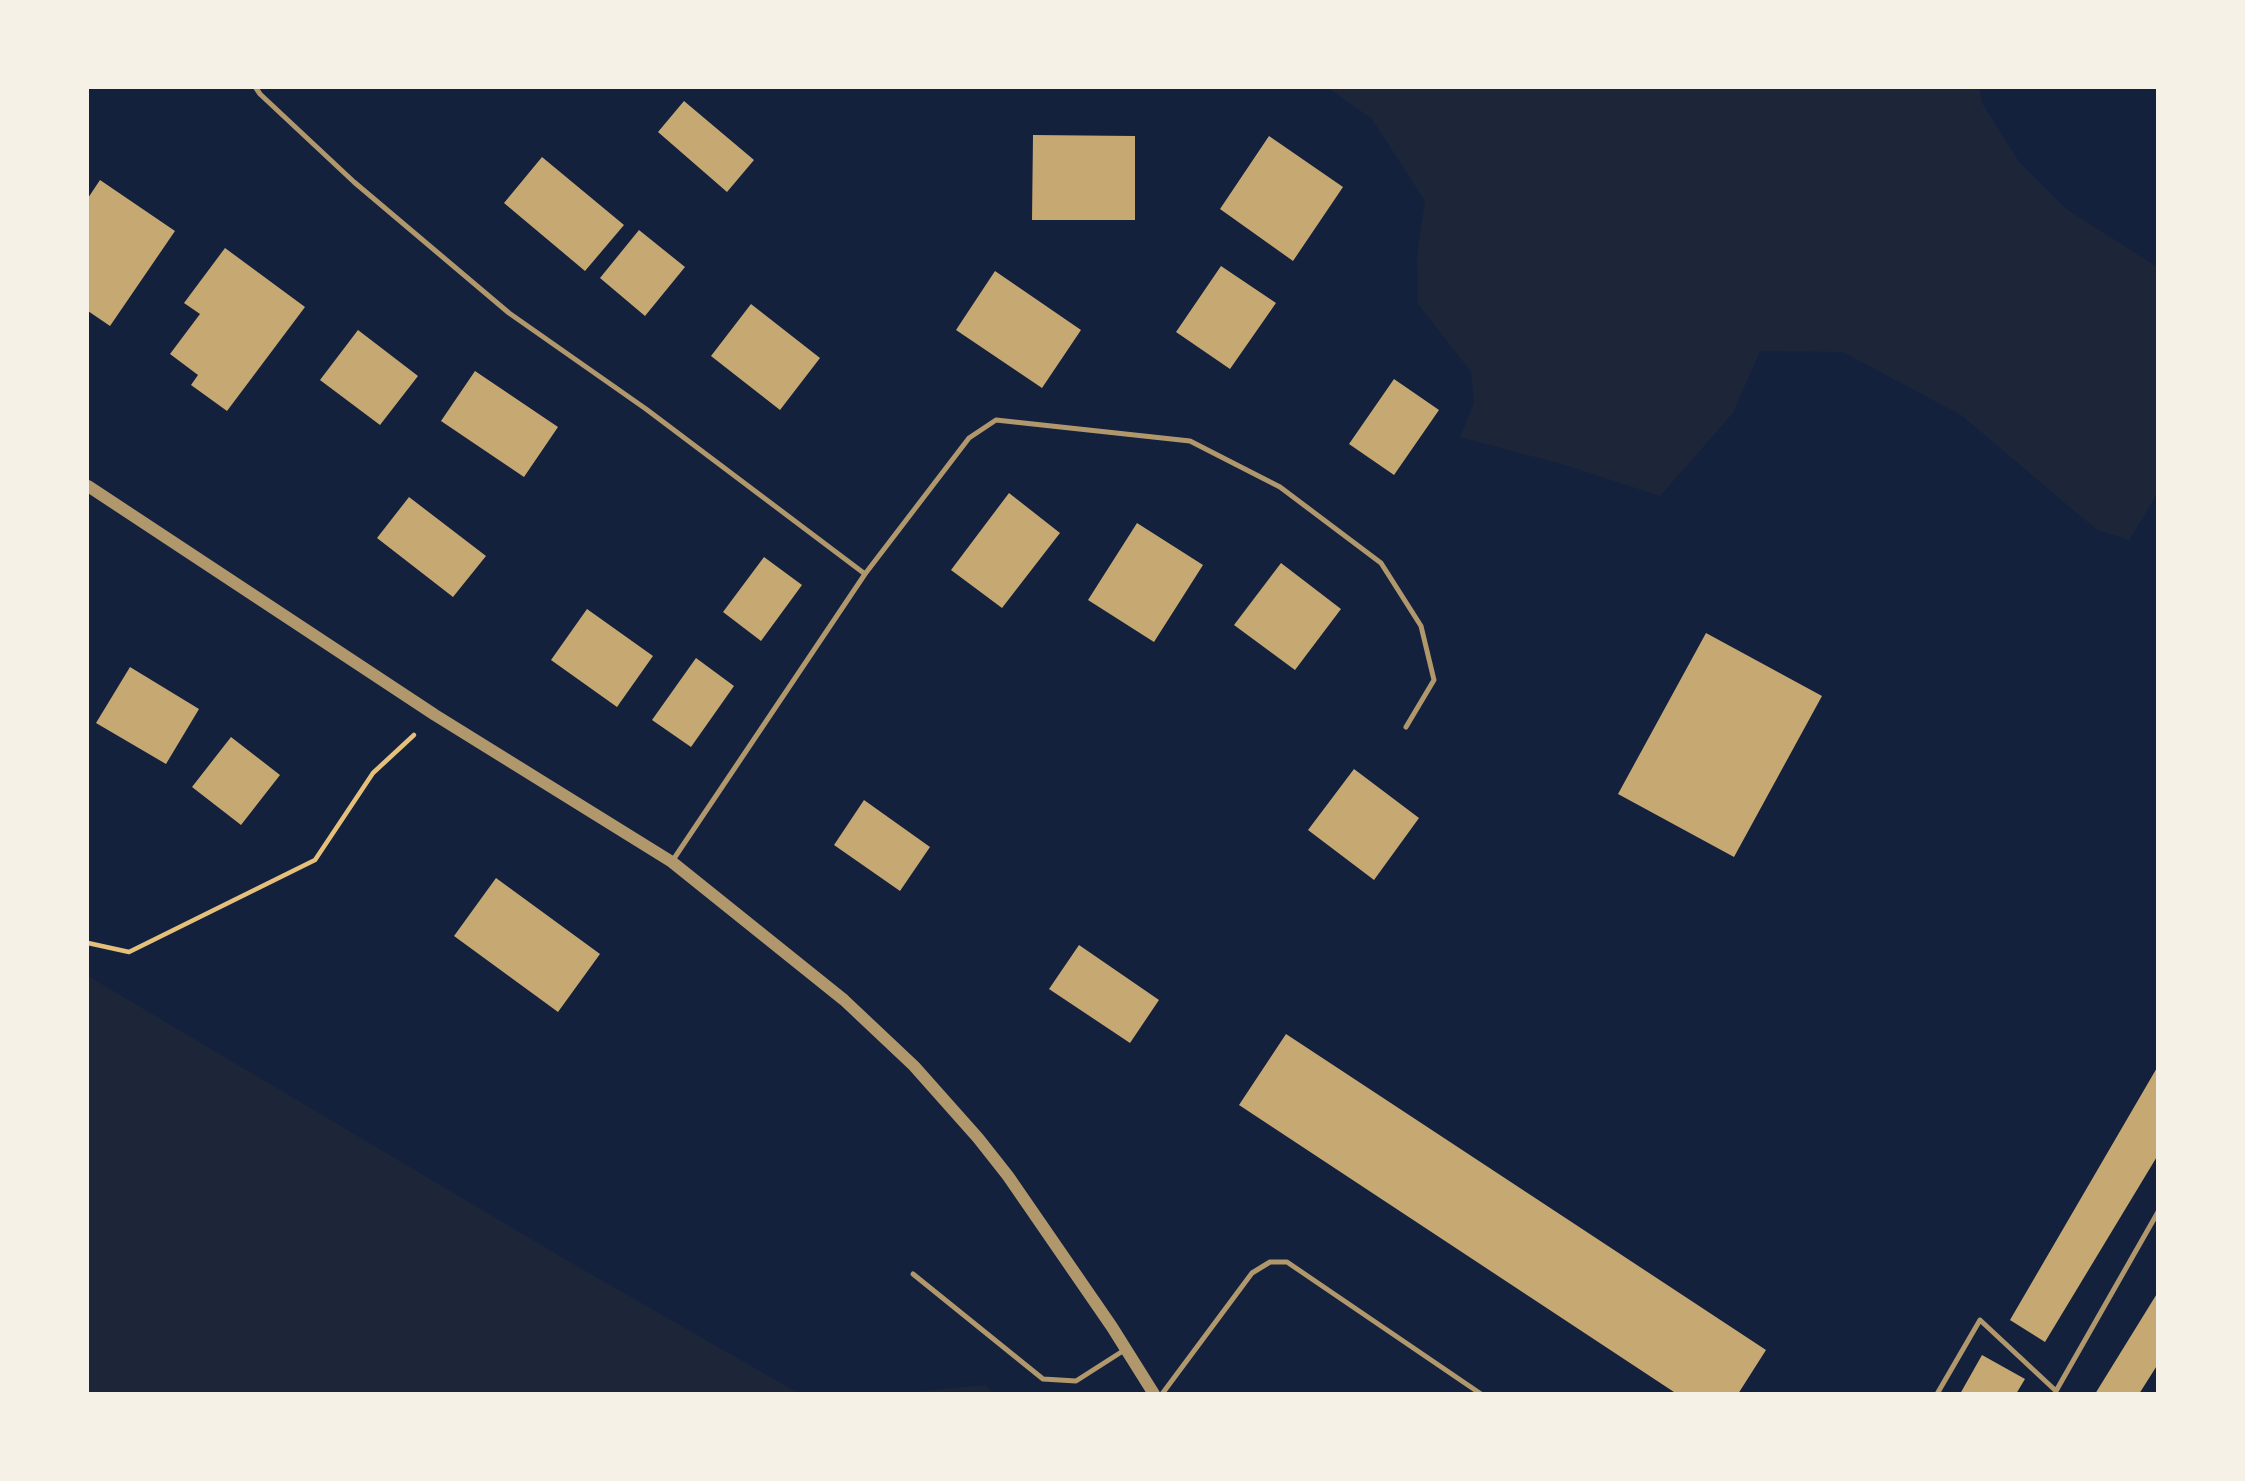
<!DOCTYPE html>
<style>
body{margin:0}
#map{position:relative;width:2245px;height:1481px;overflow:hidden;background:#14213d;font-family:Roboto,sans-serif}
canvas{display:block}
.frame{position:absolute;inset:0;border:89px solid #f6f1e7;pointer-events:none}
</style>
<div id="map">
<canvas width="2245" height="1481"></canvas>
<div class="frame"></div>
</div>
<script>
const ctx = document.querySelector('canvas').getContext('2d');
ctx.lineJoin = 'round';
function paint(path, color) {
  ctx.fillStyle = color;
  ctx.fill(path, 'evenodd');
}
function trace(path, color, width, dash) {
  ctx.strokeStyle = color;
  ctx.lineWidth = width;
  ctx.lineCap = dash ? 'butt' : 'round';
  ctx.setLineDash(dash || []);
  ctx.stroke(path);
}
paint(new Path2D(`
 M 1328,88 L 1979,88 L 1982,103 L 2019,162 L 2066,209 L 2157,267 L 2157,494 L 2129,540 L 2097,530 L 1961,415 L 1843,352 L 1760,351 L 1733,413 L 1660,496 L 1565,465 L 1460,437 L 1474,403 L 1471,372 L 1418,304 L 1417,256 L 1425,201 L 1372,119 Z
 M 88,976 L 568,1261 L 798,1393 L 88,1393 Z
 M 985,1385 L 994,1393 L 905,1393 Z`), '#1d2539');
paint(new Path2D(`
 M 684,101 L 754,160 L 727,192 L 658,132 Z
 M 1033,135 L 1135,136 L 1135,220 L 1032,220 Z
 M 1269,136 L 1343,187 L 1293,261 L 1220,209 Z
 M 542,157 L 624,225 L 585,271 L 504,203 Z
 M 100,180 L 175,231 L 110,326 L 88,311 L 88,198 Z
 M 639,230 L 685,267 L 645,316 L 600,278 Z
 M 225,248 L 305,307 L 227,411 L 191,385 L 198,375 L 170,354 L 200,314 L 184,303 Z
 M 1221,266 L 1276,303 L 1230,369 L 1176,332 Z
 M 995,271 L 1081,330 L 1042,388 L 956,330 Z
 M 751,304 L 820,358 L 780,410 L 711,356 Z
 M 358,330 L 418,376 L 380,425 L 320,380 Z
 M 475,371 L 558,427 L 524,477 L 441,421 Z
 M 1394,379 L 1439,410 L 1394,475 L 1349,444 Z
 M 1009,493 L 1060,533 L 1002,608 L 951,570 Z
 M 409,497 L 486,556 L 453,597 L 377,538 Z
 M 1137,523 L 1203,565 L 1154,642 L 1088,600 Z
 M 764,557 L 802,585 L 761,641 L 723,612 Z
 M 1281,563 L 1341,609 L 1295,670 L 1234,625 Z
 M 587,609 L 653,656 L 617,707 L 551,660 Z
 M 1706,633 L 1822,696 L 1734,857 L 1618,794 Z
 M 696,658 L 734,686 L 691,747 L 652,720 Z
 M 130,667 L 199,709 L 166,764 L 96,723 Z
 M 231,737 L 280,775 L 241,825 L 192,787 Z
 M 1354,769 L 1419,818 L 1374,880 L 1308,830 Z
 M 864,800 L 930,847 L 900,891 L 834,845 Z
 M 496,878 L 600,954 L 558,1012 L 454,936 Z
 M 1079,945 L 1159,1000 L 1130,1043 L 1049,989 Z
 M 1286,1034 L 1766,1350 L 1738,1394 L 1677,1394 L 1239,1105 Z
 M 2158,1066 L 2158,1155 L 2045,1342 L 2010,1320 Z
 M 2158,1292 L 2158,1364 L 2139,1394 L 2095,1394 Z
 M 1982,1355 L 2025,1379 L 2016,1394 L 1960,1394 Z`), '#c6a872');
trace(new Path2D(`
 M 88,943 L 129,952 L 315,860 L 373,773 L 414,735`), '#e5c07b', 4.5);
trace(new Path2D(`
 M 256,88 L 260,94 L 354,182 L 509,313 L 646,409 L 865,574
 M 673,860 L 865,574 L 969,438 L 996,420 L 1190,441 L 1280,487 L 1381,563 L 1421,626 L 1434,680 L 1406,727
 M 913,1274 L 1043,1379 L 1076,1381 L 1126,1349
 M 1162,1394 L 1252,1273 L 1270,1262 L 1287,1262 L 1481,1394
 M 1937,1394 L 1980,1320 L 2056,1391 L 2158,1212`), '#b1986c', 5);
trace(new Path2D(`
 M 88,486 L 435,715 L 672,862 L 844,1000 L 914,1066 L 978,1138 L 1008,1176 L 1112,1327 L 1154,1394`), '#b1986c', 12);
</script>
